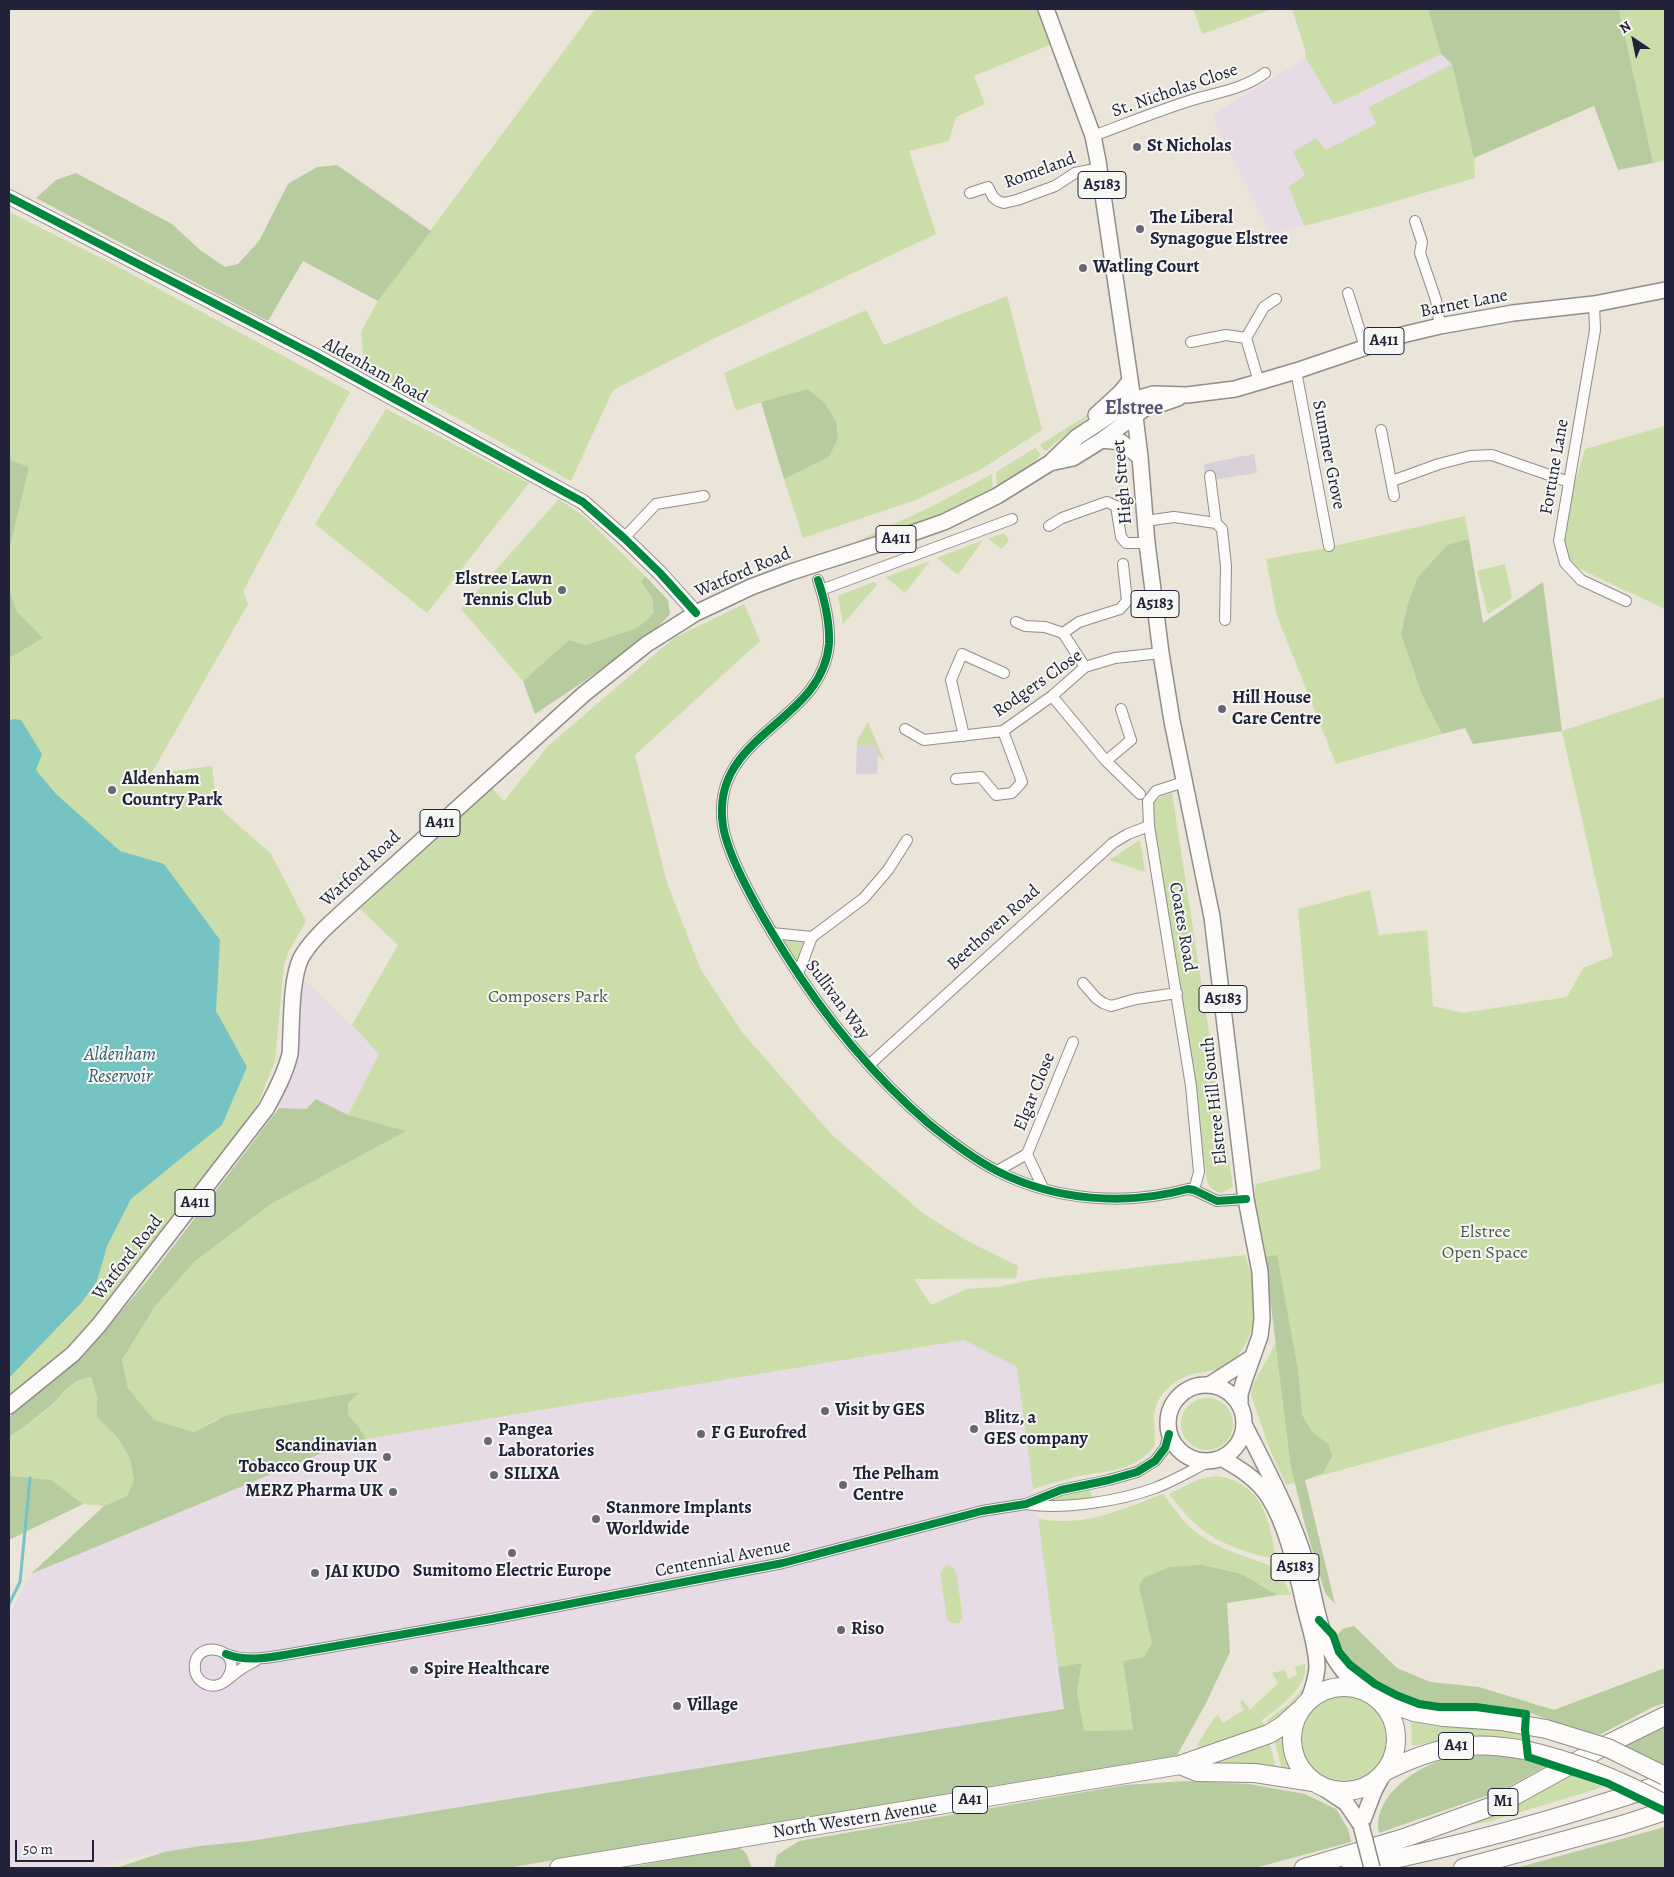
<!DOCTYPE html>
<style>
body{margin:0}
#map{position:relative;width:1674px;height:1877px;overflow:hidden;background:#eae4d9;font-family:Alegreya,serif}
canvas{display:block}
.frame{position:absolute;inset:0;border:10px solid #22223b;pointer-events:none}
.north{position:absolute;left:1609px;top:15px;width:50px;height:50px;-webkit-text-stroke:4px #f6f6f2;paint-order:stroke;rotate:326deg;font-size:14px;font-weight:700;line-height:20px;text-align:center;color:#22223b}
.north::after{content:'';display:block;margin:auto;width:18px;height:22px;background:#22223b;clip-path:polygon(50% 0,100% 100%,50% 72%,0 100%)}
.scale{position:absolute;left:15px;top:1840px;width:79px;height:22px;box-sizing:border-box;border:2px solid #22223b;border-top:0;padding-left:6px;font-size:15px;line-height:18px;white-space:nowrap;color:#22223b;-webkit-text-stroke:4px #f6f6f2;paint-order:stroke}
</style>
<div id="map">
<canvas width="1674" height="1877"></canvas>
<div class="frame"></div>
<div class="north">N</div>
<div class="scale">50 m</div>
</div>
<script>
const ctx = document.querySelector('canvas').getContext('2d');
ctx.lineJoin = 'round';
function paint(path, color) {
  ctx.fillStyle = color;
  ctx.fill(path, 'evenodd');
}
function trace(path, color, width, dash) {
  ctx.strokeStyle = color;
  ctx.lineWidth = width;
  ctx.lineCap = dash ? 'butt' : 'round';
  ctx.setLineDash(dash || []);
  ctx.stroke(path);
}
function label(font, color, halo, rows, align = 'center') {
  ctx.font = font + ' Alegreya,serif';
  ctx.lineWidth = 4;
  ctx.setLineDash([]);
  ctx.textBaseline = 'middle';
  ctx.strokeStyle = halo;
  ctx.fillStyle = color;
  for (const [text, x, y, turn = 0] of rows) {
    ctx.save();
    ctx.translate(x, y);
    ctx.rotate((+turn || 0) * Math.PI / 180);
    ctx.textAlign = isNaN(turn) ? turn : align;
    if (halo) ctx.strokeText(text, 0, 0);
    ctx.fillText(text, 0, 0);
    ctx.restore();
  }
}
paint(new Path2D(`
 M 1441,54 L 1452,64 L 1474,158 L 1475,178 L 1379,206 L 1271,234 L 1212,115 L 1306,58 L 1334,105 Z
 M 302,977 L 380,1054 L 348,1115 L 316,1099 L 306,1109 L 279,1108 L 279,1099 L 295,1057 L 299,1032 Z
 M 964,1340 L 1017,1367 L 1064,1709 L 250,1841 L 200,1846 L 129,1858 L 102,1868 L 9,1868 L 9,1615 L 31,1574 L 351,1441 Z`), '#e7dbe6');
paint(new Path2D(`
 M 1254,454 L 1257,473 L 1205,481 L 1204,464 Z
 M 857,745 L 878,746 L 877,774 L 856,774 Z`), '#d7d0d9');
paint(new Path2D(`
 M 595,9 L 1037,9 L 1052,44 L 974,76 L 985,104 L 956,117 L 949,141 L 909,151 L 936,234 L 713,339 L 613,390 L 571,481 L 364,367 L 361,332 L 378,301 Z
 M 1193,9 L 1272,9 L 1202,34 Z
 M 1292,9 L 1428,9 L 1441,54 L 1334,105 L 1306,58 L 1305,49 Z
 M 1619,9 L 1665,9 L 1665,160 L 1653,163 Z
 M 1452,64 L 1474,158 L 1475,178 L 1379,206 L 1304,226 L 1289,187 L 1305,175 L 1293,152 L 1316,138 L 1326,150 L 1376,124 L 1369,107 Z
 M 9,212 L 109,262 L 350,392 L 243,591 L 248,604 L 151,774 L 212,766 L 217,806 L 271,854 L 306,921 L 289,951 L 284,965 L 275,1061 L 256,1109 L 212,1170 L 71,1349 L 9,1400 Z
 M 1007,296 L 1042,430 L 980,470 L 913,501 L 803,538 L 784,479 L 829,457 L 807,389 L 761,402 L 736,411 L 724,373 L 866,310 L 884,345 Z
 M 386,409 L 529,483 L 427,613 L 315,524 Z
 M 1092,412 L 1093,413 L 1047,450 L 1044,450 L 1040,445 Z
 M 1665,426 L 1665,609 L 1578,568 L 1570,559 L 1564,541 L 1570,499 L 1585,449 Z
 M 1035,448 L 1041,455 L 1020,475 L 997,489 L 996,472 Z
 M 992,474 L 993,491 C 947,513 904,533 853,543 L 933,506 Z
 M 559,499 L 586,518 L 645,576 L 641,582 L 652,597 L 654,613 L 637,628 L 586,645 L 569,640 L 523,681 L 461,609 Z
 M 1465,516 L 1469,539 L 1447,545 L 1417,578 L 1407,606 L 1401,634 L 1422,695 L 1442,734 L 1336,764 L 1277,616 L 1266,559 L 1321,549 Z
 M 1004,533 L 1009,540 L 1002,549 L 988,539 Z
 M 983,540 L 958,575 L 937,558 Z
 M 930,561 L 905,593 L 886,577 Z
 M 1505,564 L 1512,598 L 1488,614 L 1477,571 Z
 M 874,582 L 877,585 L 843,624 L 838,596 Z
 M 744,604 L 760,641 L 635,755 L 667,883 L 701,970 L 742,1032 L 831,1134 L 924,1214 L 969,1242 L 1018,1266 L 1016,1278 L 914,1279 L 931,1305 L 967,1289 L 997,1287 L 1037,1279 L 1245,1255 C 1248,1265 1252,1275 1254,1284 C 1258,1316 1251,1357 1218,1369 C 1209,1372 1200,1372 1192,1374 C 1176,1379 1161,1391 1156,1406 C 1152,1418 1155,1432 1155,1445 C 1135,1472 1109,1470 1079,1476 C 1063,1480 1048,1484 1033,1489 L 1017,1367 L 964,1340 L 366,1439 L 358,1426 L 348,1414 L 348,1404 L 358,1392 L 217,1419 L 194,1432 L 154,1420 L 128,1388 L 122,1360 L 154,1308 L 194,1262 L 271,1204 L 405,1131 L 348,1115 L 379,1054 L 352,1025 L 398,945 L 360,909 L 492,788 L 504,801 L 548,746 L 674,638 Z
 M 1665,697 L 1665,1382 L 1286,1485 L 1269,1447 L 1251,1395 L 1252,1386 L 1276,1343 L 1265,1249 L 1253,1203 L 1256,1184 L 1321,1169 L 1298,909 L 1370,890 L 1379,935 L 1427,930 L 1433,1006 L 1463,1013 L 1567,997 L 1583,968 L 1613,956 L 1562,731 Z
 M 868,722 L 885,762 L 877,754 L 877,746 L 857,745 L 857,741 Z
 M 1172,793 L 1233,1187 L 1221,1193 C 1214,1191 1210,1188 1207,1181 L 1152,816 L 1153,803 L 1162,796 Z
 M 1140,840 L 1145,872 L 1109,860 Z
 M 783,939 L 804,940 L 805,943 L 799,960 L 795,960 Z
 M 91,1377 L 97,1397 L 97,1417 L 118,1438 L 130,1459 L 134,1480 L 127,1496 L 104,1506 L 83,1504 L 72,1495 L 9,1476 L 9,1437 C 22,1428 36,1419 48,1409 C 64,1395 67,1382 91,1377 Z
 M1181 1424a26 26 0 1 1 52 0a26 26 0 1 1-52 0Z
 M 1216,1476 C 1263,1483 1268,1517 1276,1557 C 1264,1558 1253,1554 1242,1550 C 1205,1537 1193,1524 1169,1494 L 1199,1479 Z
 M 1091,1490 L 1091,1498 L 1075,1501 L 1048,1499 Z
 M 1163,1494 C 1173,1507 1183,1522 1196,1532 C 1219,1551 1251,1557 1278,1569 L 1291,1595 L 1278,1595 L 1260,1584 L 1139,1587 L 1152,1643 L 1144,1657 L 1123,1661 L 1133,1730 L 1084,1732 L 1077,1690 L 1082,1663 L 1058,1667 L 1038,1519 C 1052,1521 1066,1522 1081,1520 C 1107,1517 1138,1503 1163,1494 Z
 M 946,1565 L 951,1565 L 956,1572 L 963,1619 C 958,1625 952,1625 947,1619 L 940,1573 Z
 M 1305,1664 C 1309,1687 1277,1709 1262,1720 L 1265,1730 L 1201,1751 L 1197,1745 L 1215,1717 L 1218,1715 L 1223,1723 L 1244,1710 L 1240,1702 L 1243,1700 L 1250,1710 L 1278,1683 L 1272,1673 L 1285,1670 L 1288,1679 L 1297,1675 L 1295,1667 Z
 M 1302,1689 L 1303,1690 L 1286,1714 L 1270,1727 L 1267,1720 L 1290,1703 Z
 M1301 1740a43 43 0 1 1 86 0a43 43 0 1 1-86 0Z
 M 1411,1721 L 1525,1732 L 1522,1742 L 1465,1736 L 1412,1746 Z
 M 1284,1733 L 1286,1754 L 1291,1768 L 1288,1770 L 1282,1770 L 1274,1738 Z
 M 1269,1741 L 1276,1768 L 1198,1766 Z
 M 1568,1774 L 1603,1787 L 1488,1822 L 1445,1829 Z`), '#cbdda9');
paint(new Path2D(`
 M 1428,9 L 1619,9 L 1653,163 L 1618,170 L 1594,106 L 1474,158 L 1452,64 L 1441,54 Z
 M 337,165 L 431,231 L 378,301 L 303,261 L 268,321 L 36,198 L 56,180 L 76,173 L 172,224 L 200,250 L 225,267 L 238,264 L 259,241 L 288,184 L 317,167 Z
 M 807,389 L 824,402 L 836,421 L 838,438 L 829,457 L 784,479 L 761,402 Z
 M 9,460 L 29,467 L 9,550 Z
 M 1469,539 L 1483,623 L 1543,582 L 1562,731 L 1473,744 L 1465,728 L 1442,734 L 1422,695 L 1401,634 L 1407,606 L 1417,578 L 1447,545 Z
 M 645,576 L 668,600 L 670,614 L 655,630 L 583,682 L 535,714 L 523,681 L 569,640 L 586,645 L 637,628 L 654,613 L 652,597 L 641,582 Z
 M 9,590 L 17,612 L 43,638 L 9,658 Z
 M 316,1099 L 348,1115 L 406,1131 L 271,1204 L 194,1262 L 154,1308 L 122,1360 L 128,1388 L 154,1420 L 194,1432 L 227,1415 L 359,1392 L 348,1404 L 348,1414 L 358,1426 L 366,1439 L 351,1441 L 31,1574 L 104,1506 L 127,1496 L 134,1480 L 130,1459 L 118,1438 L 97,1417 L 97,1397 L 91,1377 C 67,1381 64,1395 47,1409 C 35,1419 22,1428 9,1437 L 9,1417 L 85,1354 L 146,1282 L 279,1108 L 306,1109 Z
 M 1277,1255 L 1298,1370 L 1302,1415 L 1312,1432 L 1329,1445 L 1332,1456 L 1323,1473 L 1305,1480 L 1335,1604 L 1325,1593 L 1305,1525 L 1291,1467 L 1265,1257 Z
 M 9,1476 L 51,1480 L 83,1504 L 11,1539 L 9,1542 Z
 M 1202,1565 L 1241,1574 L 1278,1595 L 1227,1603 L 1230,1652 L 1206,1703 L 1176,1757 L 507,1868 L 116,1868 L 164,1852 L 200,1846 L 250,1841 L 1064,1709 L 1058,1667 L 1082,1663 L 1077,1690 L 1084,1731 L 1133,1730 L 1123,1661 L 1144,1657 L 1152,1643 L 1139,1587 L 1143,1578 L 1170,1567 Z
 M 1354,1626 L 1397,1668 L 1430,1682 L 1479,1687 L 1554,1710 L 1665,1668 L 1665,1703 L 1653,1707 L 1599,1735 L 1551,1721 L 1526,1711 L 1474,1705 L 1443,1705 L 1415,1701 L 1387,1689 L 1359,1672 L 1344,1655 L 1336,1637 L 1342,1629 Z
 M 1665,1726 L 1665,1767 L 1621,1746 L 1660,1728 Z
 M 1490,1755 L 1514,1757 L 1545,1767 L 1503,1790 L 1379,1833 C 1372,1800 1409,1772 1437,1762 C 1454,1756 1473,1756 1490,1755 Z
 M 1187,1781 L 1249,1784 L 1305,1794 L 1336,1809 L 1348,1829 L 1351,1842 L 1255,1868 L 774,1868 L 777,1855 L 799,1841 L 1125,1785 Z
 M 1665,1827 L 1665,1868 L 1516,1868 Z
 M 739,1847 L 746,1853 L 752,1868 L 625,1868 Z`), '#b6cc9f');
paint(new Path2D(`
 M 13,719 L 21,720 L 42,754 L 36,770 L 56,794 L 120,851 L 164,864 L 220,940 L 216,1011 L 247,1067 L 222,1125 L 131,1199 L 107,1246 L 97,1281 L 82,1302 L 9,1378 L 9,721 Z`), '#76c3c4');
trace(new Path2D(`
 M 9,1604 L 20,1582 L 30,1478`), '#76c3c4', 3);
const street = new Path2D(`
 M 1093,136 C 1123,125 1152,113 1183,103 C 1211,93 1241,91 1265,73
 M 970,193 L 988,187 L 993,197 L 998,201 L 1004,203 L 1017,200 L 1055,186 L 1075,173 L 1100,168
 M 1415,221 L 1422,242 L 1420,253 L 1436,300 L 1440,326
 M 1348,293 L 1365,347
 M 1594,304 L 1595,330 L 1559,541 L 1565,563 L 1581,580 L 1626,601
 M 1191,342 L 1226,335 L 1246,338
 M 1296,371 L 1329,546
 M 1259,382 L 1246,338 L 1264,307 L 1276,299
 M 1381,430 L 1394,496
 M 1210,476 L 1216,523
 M 1392,481 L 1439,464 L 1470,456 L 1492,455 L 1569,482
 M 1145,521 L 1174,517 L 1216,523 L 1222,529 L 1226,566 L 1225,620
 M 1049,526 L 1062,518 L 1107,502 L 1116,506 L 1121,537 L 1126,543 L 1147,543
 M 624,538 L 656,504 L 704,496
 M 818,580 C 825,601 830,622 829,644 C 822,724 709,734 723,826 C 729,862 764,920 784,952 C 824,1016 871,1074 928,1123 C 950,1141 972,1158 997,1171 C 1056,1201 1125,1206 1188,1189 L 1194,1190 L 1217,1201 L 1246,1199
 M 821,590 L 1012,519
 M 1016,622 L 1025,626 L 1045,627 L 1063,633 L 1085,667
 M 1063,633 L 1079,622 L 1120,609 L 1127,601 L 1123,564
 M 1052,696 L 1106,761 L 1140,794
 M 905,729 L 924,740 L 1003,731 L 1052,696 L 1085,667 L 1115,658 L 1161,653
 M 964,736 L 951,680 L 962,654 L 1004,673
 M 1106,761 L 1131,740 L 1121,709
 M 956,779 L 981,777 L 996,795 L 1012,793 L 1022,782 L 1003,731
 M 1184,782 L 1156,791 L 1148,801 L 1149,826 L 1191,1086 L 1199,1172 L 1194,1190
 M 772,933 L 812,937
 M 798,974 L 812,937 L 864,898 L 888,870 L 907,840
 M 1083,983 L 1096,998 L 1103,1003 L 1111,1006 L 1136,999 L 1177,993
 M 869,1065 L 1113,843 L 1128,834 L 1149,826
 M 1027,1154 L 1043,1188
 M 997,1171 L 1027,1154 L 1073,1042
 M 1026,1504 C 1063,1510 1120,1501 1155,1488 C 1174,1481 1192,1470 1210,1461
 M 226,1654 C 247,1662 267,1658 290,1654 L 491,1619 L 783,1563 L 982,1511 L 1026,1504 L 1061,1490 L 1109,1480 L 1137,1472 L 1155,1461 L 1165,1448 L 1169,1434
 M 226,1680 C 249,1648 191,1636 195,1670 C 196,1680 207,1688 218,1685 C 225,1683 231,1676 237,1672 C 243,1667 250,1664 257,1660`);
const secondary = new Path2D(`
 M 9,197 L 314,355 L 583,502 L 624,538 L 660,573 L 696,613`);
const primary = new Path2D(`
 M 1046,9 L 1093,136 L 1098,161 L 1133,400 L 1140,457 L 1147,543 L 1161,653 L 1172,721 L 1212,917 L 1246,1199 L 1260,1272 L 1262,1319 L 1260,1336 L 1244,1381 L 1240,1394 L 1240,1403
 M 1096,415 L 1121,392 L 1130,381
 M 1102,440 L 1121,442 L 1140,457
 M 1050,463 L 1073,458 L 1102,440 L 1148,406 L 1161,404 L 1178,398
 M1168 1423a38 38 0 1 1 76 0a38 38 0 1 1-76 0Z
 M 1209,1385 L 1251,1358
 M 9,1406 L 73,1354 L 99,1325 L 266,1109 C 276,1091 285,1074 290,1054 C 292,1027 290,981 301,958 C 310,942 324,929 337,917 L 584,694 L 647,644 L 696,613 L 751,587 L 791,572 L 901,537 L 944,522 L 997,496 L 1050,463 L 1077,437 L 1133,400 L 1153,394 L 1187,395 L 1235,389 L 1296,371 L 1402,335 L 1440,326 L 1513,313 L 1594,304 L 1665,290
 M 1244,1424 C 1264,1464 1285,1503 1300,1545 C 1320,1599 1312,1650 1362,1689
 M 1221,1458 C 1239,1468 1256,1478 1268,1496 C 1288,1526 1297,1574 1305,1608 C 1310,1628 1317,1648 1317,1668 C 1316,1680 1312,1691 1308,1701
 M 1325,1789 L 1346,1803 L 1361,1825
 M 1361,1825 L 1374,1791 L 1382,1776`);
const highway = new Path2D(`
 M1292 1739a52 52 0 1 1 104 0a52 52 0 1 1-104 0Z
 M 1379,1699 L 1414,1712 L 1444,1717 L 1501,1721 L 1546,1729
 M 1180,1765 L 1197,1772 L 1255,1773 L 1313,1782
 M 1386,1771 C 1438,1745 1473,1740 1529,1751
 M 559,1868 L 1180,1765 L 1269,1734 L 1282,1726 L 1301,1709
 M 1304,1868 L 1407,1837 L 1501,1803 L 1610,1743 L 1665,1716
 M 1351,1868 C 1457,1847 1563,1818 1665,1783
 M 1463,1868 L 1622,1825 L 1665,1811`);
trace(street, '#908d8b', 12);
trace(secondary, '#908d8b', 16);
trace(primary, '#908d8b', 18);
trace(highway, '#908d8b', 20);
trace(street, '#fcfbf9', 10);
trace(secondary, '#fcfbf9', 14);
trace(primary, '#fcfbf9', 15);
trace(highway, '#fcfbf9', 18);
const primaryBridge = new Path2D(`
 M 1361,1825 L 1372,1868`);
const highwayBridge = new Path2D(`
 M 1546,1729 L 1608,1748 L 1665,1776
 M 1529,1751 C 1577,1762 1622,1781 1665,1804`);
trace(primaryBridge, '#908d8b', 18, []);
trace(highwayBridge, '#908d8b', 20, []);
trace(primaryBridge, '#fcfbf9', 15);
trace(highwayBridge, '#fcfbf9', 18);
trace(new Path2D(`
 M 9,197 L 314,355 L 583,502 L 624,538 L 660,573 L 696,613
 M 818,580 C 825,601 830,622 829,644 C 822,724 709,734 723,826 C 729,862 764,920 784,952 C 824,1016 871,1074 928,1123 C 950,1141 972,1158 997,1171 C 1056,1201 1125,1206 1188,1189 L 1194,1190 L 1217,1201 L 1246,1199
 M 1319,1620 L 1333,1635 L 1339,1652 L 1350,1665 L 1375,1684 L 1396,1695 L 1419,1704 L 1439,1707 L 1476,1707 L 1526,1714 L 1525,1730 L 1528,1757 L 1607,1783 L 1665,1811
 M 226,1654 C 247,1662 267,1658 290,1654 L 491,1619 L 783,1563 L 982,1511 L 1026,1504 L 1061,1490 L 1109,1480 L 1137,1472 L 1155,1461 L 1165,1448 L 1169,1434`), '#00873e', 8);
for (const [x, y, r, color] of [
 [1137,147,5,"#686672"],
 [1140,229,5,"#686672"],
 [1083,268,5,"#686672"],
 [562,590,5,"#686672"],
 [1222,709,5,"#686672"],
 [112,790,5,"#686672"],
 [825,1411,5,"#686672"],
 [974,1429,5,"#686672"],
 [701,1434,5,"#686672"],
 [488,1441,5,"#686672"],
 [387,1457,5,"#686672"],
 [494,1475,5,"#686672"],
 [843,1485,5,"#686672"],
 [393,1492,5,"#686672"],
 [596,1519,5,"#686672"],
 [512,1553,5,"#686672"],
 [315,1573,5,"#686672"],
 [841,1630,5,"#686672"],
 [414,1670,5,"#686672"],
 [677,1706,5,"#686672"]
]) {
  const dot = new Path2D();
  dot.arc(x, y, r, 0, 2 * Math.PI);
  ctx.fillStyle = color;
  ctx.fill(dot);
  trace(dot, '#f6f6f2', 2);
}
for (const [x, y, w] of [
 [1102,185,48],
 [1384,341,40],
 [896,539,40],
 [1155,604,48],
 [440,823,40],
 [1223,999,48],
 [195,1203,40],
 [1295,1567,48],
 [1456,1746,35],
 [970,1800,35],
 [1503,1802,30]
]) {
  const box = new Path2D();
  box.roundRect(x - w / 2, y - 13.5, w, 27, 4);
  ctx.fillStyle = '#f6f6f2';
  ctx.fill(box);
  trace(box, '#22223b', 1);
}
label('bold 16px', '#22223b', null, [
 ["A5183",1102,185],
 ["A411",1384,341],
 ["A411",896,539],
 ["A5183",1155,604],
 ["A411",440,823],
 ["A5183",1223,999],
 ["A411",195,1203],
 ["A5183",1295,1567],
 ["A41",1456,1746],
 ["A41",970,1800],
 ["M1",1503,1802]
]);
label('18px', '#22223b', '#f6f6f2', [
 ["St. Nicholas Close",1175,91,-19],
 ["Romeland",1040,171,-20],
 ["Barnet Lane",1464,304,-11],
 ["Aldenham Road",375,371,29],
 ["Summer Grove",1328,455,79],
 ["Fortune Lane",1555,467,-80],
 ["High Street",1123,482,-95],
 ["Watford Road",743,573,-23],
 ["Rodgers Close",1038,684,-35],
 ["Watford Road",361,869,-43],
 ["Coates Road",1182,927,80],
 ["Beethoven Road",994,928,-42],
 ["Sullivan Way",837,1000,53],
 ["Elgar Close",1035,1092,-68],
 ["Elstree Hill South",1215,1101,-96],
 ["Watford Road",128,1258,-52],
 ["Centennial Avenue",723,1559,-11],
 ["North Western Avenue",855,1820,-9]
]);
label('bold 18px', '#22223b', '#f6f6f2', [
 ["St Nicholas",1147,147],
 ["The Liberal",1150,219],
 ["Synagogue Elstree",1150,240],
 ["Watling Court",1093,268],
 ["Elstree Lawn",552,580,"right"],
 ["Tennis Club",552,601,"right"],
 ["Hill House",1232,699],
 ["Care Centre",1232,720],
 ["Aldenham",122,780],
 ["Country Park",122,801],
 ["Visit by GES",835,1411],
 ["Blitz, a",984,1419],
 ["GES company",984,1440],
 ["Pangea",498,1431],
 ["Laboratories",498,1452],
 ["F G Eurofred",711,1434],
 ["Scandinavian",377,1447,"right"],
 ["Tobacco Group UK",377,1468,"right"],
 ["SILIXA",504,1475],
 ["The Pelham",853,1475],
 ["Centre",853,1496],
 ["MERZ Pharma UK",383,1492,"right"],
 ["Stanmore Implants",606,1509],
 ["Worldwide",606,1530],
 ["Sumitomo Electric Europe",512,1572,"center"],
 ["JAI KUDO",325,1573],
 ["Riso",851,1630],
 ["Spire Healthcare",424,1670],
 ["Village",687,1706]
], 'left');
label('18px', '#4d5950', '#f6f6f2', [
 ["Composers Park",548,998],
 ["Elstree",1485,1233],
 ["Open Space",1485,1254]
]);
label('italic 19px', '#305d6e', '#f6f6f2', [
 ["Aldenham",120,1055],
 ["Reservoir",120,1077]
]);
label('bold 20px', '#595276', '#f6f6f2', [
 ["Elstree",1134,409]
]);
</script>
